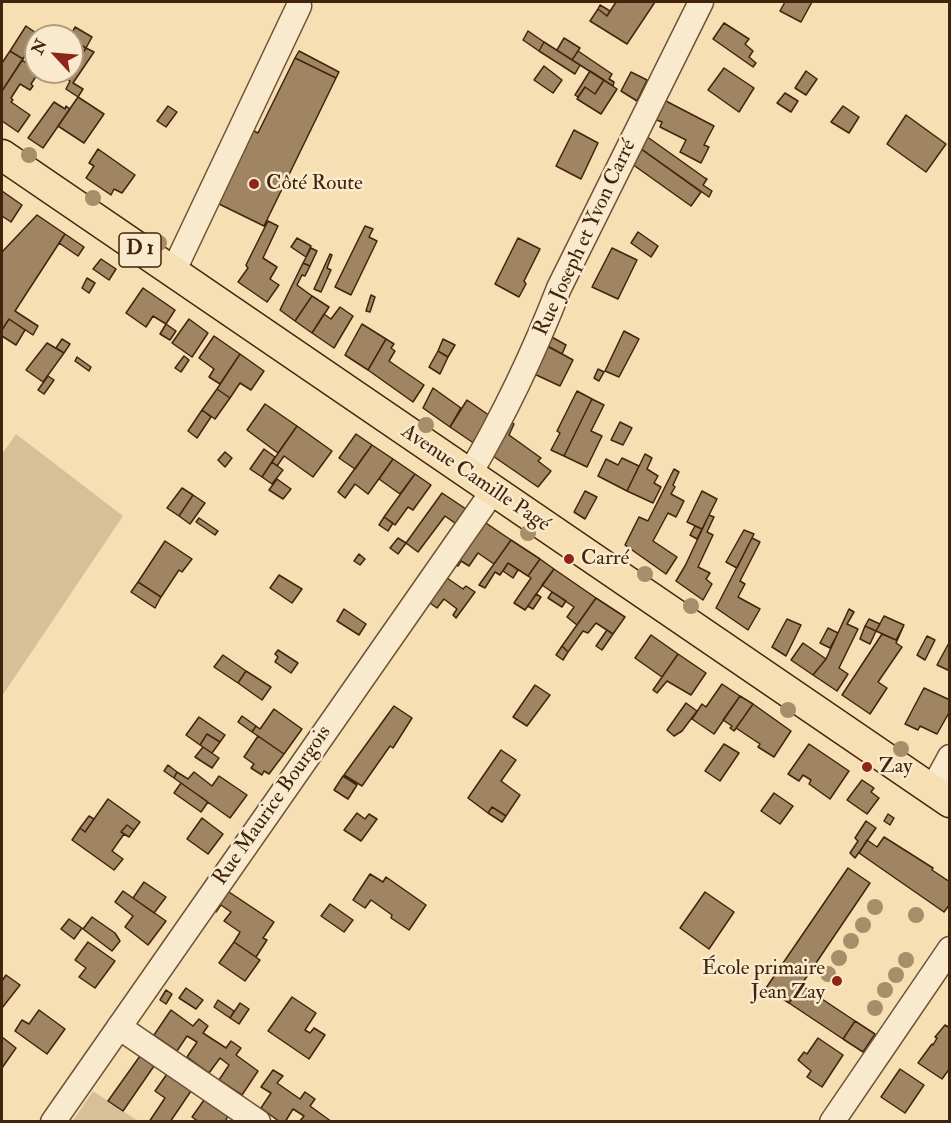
<!DOCTYPE html>
<meta charset="utf-8">
<style>
body{margin:0}
#map{position:relative;width:951px;height:1123px;overflow:hidden;background:#f6dfb3;font-family:"IM FELL Double Pica",serif}
canvas{display:block}
.frame{position:absolute;inset:0;border:3px solid #42230c;pointer-events:none}
.north{position:absolute;left:24px;top:24px;width:60px;height:60px;box-sizing:border-box;background:#f9eace;border:2px solid #b09a80;border-radius:50%;rotate:296deg;font-size:16px;font-weight:700;line-height:24px;text-align:center;color:#42230c}
.north::after{content:'';display:block;margin:auto;width:21px;height:27px;background:#8f2418;clip-path:polygon(50% 0,100% 100%,50% 72%,0 100%)}
</style>
<div id="map">
<canvas width="951" height="1123"></canvas>
<div class="frame"></div>
<div class="north">N</div>
</div>
<script>
const ctx = document.querySelector('canvas').getContext('2d');
ctx.lineJoin = 'round';
function paint(path, color) {
  ctx.fillStyle = color;
  ctx.fill(path, 'evenodd');
}
function trace(path, color, width, dash) {
  ctx.strokeStyle = color;
  ctx.lineWidth = width;
  ctx.lineCap = dash ? 'butt' : 'round';
  ctx.setLineDash(dash || []);
  ctx.stroke(path);
}
function label(font, color, halo, rows, align = 'center') {
  ctx.font = font + ' "IM FELL Double Pica",serif';
  ctx.lineWidth = 5;
  ctx.setLineDash([]);
  ctx.textBaseline = 'middle';
  ctx.strokeStyle = halo;
  ctx.fillStyle = color;
  for (const [text, x, y, turn = 0] of rows) {
    ctx.save();
    ctx.translate(x, y);
    ctx.rotate((+turn || 0) * Math.PI / 180);
    ctx.textAlign = isNaN(turn) ? turn : align;
    if (halo) ctx.strokeText(text, 0, 0);
    ctx.fillText(text, 0, 0);
    ctx.restore();
  }
}
paint(new Path2D(`
 M 16,434 L 123,516 L 2,696 L 2,454 Z
 M 93,1091 L 138,1121 L 72,1122 Z`), '#d7bf97');
const building = new Path2D(`
 M 616,2 L 655,2 L 627,44 L 590,21 L 598,9 L 607,16 Z
 M 785,2 L 812,2 L 801,22 L 780,11 Z
 M 600,5 L 610,11 L 607,16 L 598,9 Z
 M 724,23 L 749,39 L 745,44 L 753,51 L 749,57 L 756,63 L 753,67 L 713,39 Z
 M 26,26 L 39,35 L 36,36 L 36,39 L 23,59 L 10,51 Z
 M 75,27 L 92,37 L 86,48 L 78,43 L 72,53 L 72,36 L 70,36 Z
 M 528,31 L 544,42 L 539,51 L 523,40 Z
 M 564,38 L 580,48 L 572,60 L 557,50 Z
 M 544,42 L 580,65 L 575,74 L 539,51 Z
 M 78,43 L 86,48 L 72,69 L 72,53 Z
 M 86,48 L 94,52 L 73,83 L 83,89 L 78,97 L 66,89 L 70,81 L 66,78 L 72,72 L 72,69 Z
 M 10,51 L 23,59 L 2,91 L 2,63 Z
 M 299,51 L 339,72 L 336,78 L 295,58 Z
 M 578,51 L 612,74 L 609,79 L 614,82 L 613,86 L 572,60 Z
 M 295,58 L 336,78 L 264,226 L 215,202 L 252,130 L 258,133 Z
 M 22,60 L 36,70 L 36,72 L 39,72 L 31,84 L 33,86 L 30,90 L 20,84 L 11,98 L 13,100 L 11,102 L 30,115 L 18,132 L 2,121 L 2,91 Z
 M 544,66 L 562,80 L 553,93 L 534,80 Z
 M 724,68 L 754,88 L 739,112 L 708,90 Z
 M 590,71 L 604,80 L 595,94 L 585,87 L 578,97 L 575,95 Z
 M 806,71 L 817,79 L 806,95 L 795,88 Z
 M 631,72 L 647,80 L 637,101 L 621,91 Z
 M 604,80 L 617,89 L 601,114 L 577,99 L 585,87 L 595,94 Z
 M 785,93 L 798,101 L 791,112 L 777,103 Z
 M 78,97 L 104,114 L 84,143 L 58,126 Z
 M 664,100 L 714,126 L 704,145 L 709,147 L 701,163 L 680,152 L 686,140 L 660,127 L 662,122 L 654,119 Z
 M 54,102 L 65,109 L 66,106 L 70,109 L 43,148 L 28,138 Z
 M 168,106 L 177,112 L 166,127 L 157,121 Z
 M 843,106 L 859,117 L 849,133 L 831,122 Z
 M 906,115 L 946,144 L 926,172 L 887,144 Z
 M 574,130 L 598,143 L 581,179 L 556,166 Z
 M 646,136 L 705,178 L 707,179 L 703,185 L 712,191 L 709,197 L 640,148 Z
 M 98,149 L 135,175 L 122,193 L 114,189 L 111,195 L 86,178 L 94,166 L 89,163 Z
 M 641,149 L 701,192 L 691,206 L 632,164 Z
 M 2,191 L 22,205 L 11,222 L 2,216 Z
 M 37,215 L 65,234 L 15,311 L 38,326 L 33,335 L 9,319 L 2,330 L 2,252 Z
 M 268,221 L 278,226 L 263,258 L 277,267 L 270,279 L 279,285 L 267,302 L 238,282 L 248,268 L 246,265 Z
 M 365,226 L 373,229 L 369,237 L 377,241 L 351,295 L 335,287 Z
 M 638,232 L 658,246 L 651,257 L 631,243 Z
 M 65,234 L 84,247 L 78,256 L 59,243 Z
 M 297,238 L 311,246 L 306,257 L 291,247 Z
 M 518,238 L 540,249 L 524,281 L 526,284 L 519,297 L 495,284 Z
 M 311,248 L 317,251 L 310,266 L 303,263 Z
 M 612,248 L 637,260 L 618,299 L 592,287 Z
 M 330,254 L 332,255 L 327,268 L 331,270 L 321,292 L 314,289 Z
 M 101,259 L 116,269 L 109,280 L 93,269 Z
 M 303,263 L 310,266 L 305,276 L 302,275 L 297,285 L 312,296 L 295,321 L 280,310 Z
 M 87,278 L 95,283 L 89,293 L 82,288 Z
 M 143,288 L 175,310 L 166,324 L 153,316 L 146,327 L 126,313 Z
 M 371,295 L 375,297 L 370,312 L 366,311 Z
 M 312,296 L 329,307 L 312,333 L 295,321 Z
 M 340,307 L 353,316 L 334,348 L 312,333 L 324,314 L 331,319 Z
 M 9,319 L 25,330 L 16,345 L 2,336 L 2,330 Z
 M 189,319 L 208,333 L 192,357 L 172,343 Z
 M 166,324 L 176,331 L 170,340 L 160,334 Z
 M 362,324 L 386,339 L 368,370 L 345,355 Z
 M 624,331 L 639,339 L 619,377 L 605,371 Z
 M 214,336 L 240,354 L 220,384 L 209,377 L 214,369 L 199,358 Z
 M 550,336 L 566,345 L 562,354 L 545,345 Z
 M 62,339 L 70,344 L 64,353 L 56,348 Z
 M 386,339 L 394,344 L 391,348 L 395,351 L 389,361 L 424,385 L 413,402 L 368,370 Z
 M 443,339 L 455,345 L 448,357 L 438,351 Z
 M 47,343 L 64,353 L 43,382 L 26,370 Z
 M 544,344 L 573,360 L 560,386 L 530,372 Z
 M 438,351 L 448,357 L 440,374 L 429,367 Z
 M 240,354 L 264,371 L 251,390 L 240,383 L 230,398 L 217,389 Z
 M 184,356 L 189,360 L 181,372 L 175,368 Z
 M 77,357 L 91,367 L 89,371 L 75,361 Z
 M 598,369 L 604,372 L 599,381 L 594,378 Z
 M 48,376 L 54,380 L 44,394 L 38,390 Z
 M 433,388 L 461,408 L 450,427 L 423,408 Z
 M 217,389 L 230,398 L 215,419 L 202,410 Z
 M 577,391 L 592,399 L 564,456 L 551,450 L 560,433 L 557,431 Z
 M 592,399 L 604,405 L 591,431 L 602,436 L 587,467 L 564,456 Z
 M 467,400 L 493,418 L 478,446 L 450,427 Z
 M 265,404 L 297,426 L 278,453 L 247,430 Z
 M 202,410 L 211,417 L 197,438 L 188,431 Z
 M 506,420 L 514,424 L 509,435 L 541,458 L 538,461 L 551,471 L 538,487 L 490,454 Z
 M 620,422 L 632,428 L 623,445 L 611,440 Z
 M 297,426 L 332,451 L 313,477 L 284,456 L 277,466 L 272,462 Z
 M 356,434 L 372,445 L 355,469 L 339,458 Z
 M 372,445 L 393,459 L 368,494 L 355,484 L 345,498 L 338,492 Z
 M 264,449 L 275,457 L 262,477 L 250,469 Z
 M 225,452 L 232,458 L 225,467 L 218,460 Z
 M 645,454 L 652,458 L 647,469 L 658,476 L 654,483 L 661,487 L 653,503 L 627,491 Z
 M 622,458 L 639,466 L 627,491 L 598,476 L 606,459 L 618,465 Z
 M 393,459 L 415,474 L 400,494 L 379,479 Z
 M 272,462 L 283,470 L 272,484 L 262,477 Z
 M 674,469 L 679,472 L 673,485 L 675,487 L 671,494 L 684,501 L 676,517 L 668,513 L 653,541 L 677,557 L 666,574 L 625,545 L 639,517 L 648,521 Z
 M 415,474 L 431,485 L 413,510 L 408,507 L 395,525 L 384,517 Z
 M 277,479 L 291,489 L 283,499 L 269,490 Z
 M 182,488 L 193,495 L 179,516 L 167,508 Z
 M 585,491 L 597,497 L 585,519 L 574,512 Z
 M 702,491 L 717,499 L 702,529 L 687,522 Z
 M 442,493 L 469,511 L 459,526 L 445,516 L 418,552 L 406,543 Z
 M 193,495 L 205,503 L 190,524 L 179,516 Z
 M 709,515 L 714,517 L 707,532 L 713,535 L 698,567 L 710,573 L 706,579 L 712,584 L 703,600 L 676,581 L 685,566 Z
 M 384,517 L 393,523 L 388,531 L 379,525 Z
 M 199,518 L 218,531 L 215,535 L 196,522 Z
 M 483,521 L 511,540 L 494,564 L 478,553 L 469,566 L 461,561 L 458,566 L 453,563 Z
 M 695,526 L 702,529 L 697,539 L 690,535 Z
 M 744,530 L 754,534 L 737,568 L 726,562 Z
 M 398,538 L 406,543 L 398,554 L 390,548 Z
 M 752,538 L 760,542 L 740,581 L 745,584 L 738,597 L 760,609 L 748,630 L 716,608 Z
 M 511,540 L 540,559 L 528,576 L 508,563 L 500,575 L 495,572 L 485,588 L 479,585 Z
 M 165,541 L 192,559 L 182,572 L 179,570 L 161,597 L 138,582 Z
 M 359,554 L 365,559 L 360,565 L 354,561 Z
 M 540,559 L 554,569 L 525,610 L 514,603 L 531,578 L 528,576 Z
 M 508,563 L 518,570 L 513,578 L 503,571 Z
 M 554,569 L 596,598 L 577,625 L 567,617 L 574,607 L 542,585 Z
 M 279,575 L 302,589 L 292,603 L 270,588 Z
 M 444,576 L 463,589 L 466,586 L 475,592 L 456,618 L 453,615 L 457,609 L 444,599 L 437,608 L 427,601 Z
 M 138,582 L 161,597 L 155,608 L 131,592 Z
 M 552,592 L 566,601 L 562,607 L 548,598 Z
 M 536,594 L 541,597 L 533,609 L 528,606 Z
 M 596,598 L 625,617 L 613,634 L 596,623 L 588,633 L 583,631 L 568,652 L 562,646 Z
 M 344,609 L 366,624 L 359,635 L 337,621 Z
 M 849,609 L 854,612 L 847,624 L 858,629 L 839,668 L 848,674 L 837,691 L 813,675 L 826,659 Z
 M 884,616 L 904,625 L 896,640 L 876,631 Z
 M 787,619 L 801,625 L 786,656 L 772,647 Z
 M 869,619 L 880,624 L 876,631 L 865,626 Z
 M 904,625 L 896,643 L 902,647 L 878,682 L 887,688 L 870,714 L 842,695 L 882,634 L 896,640 Z
 M 865,626 L 876,631 L 870,644 L 860,639 Z
 M 828,628 L 838,633 L 830,648 L 820,643 Z
 M 607,630 L 613,634 L 602,650 L 596,646 Z
 M 651,635 L 678,654 L 662,677 L 635,658 Z
 M 927,636 L 935,640 L 925,660 L 917,655 Z
 M 950,641 L 950,671 L 937,665 Z
 M 803,643 L 826,659 L 813,675 L 791,660 Z
 M 562,646 L 568,652 L 563,660 L 556,655 Z
 M 278,650 L 298,663 L 291,673 L 275,662 L 278,657 L 275,654 Z
 M 678,654 L 706,673 L 691,695 L 667,681 L 657,693 L 653,690 Z
 M 223,655 L 246,671 L 238,683 L 214,667 Z
 M 246,671 L 271,687 L 262,700 L 238,683 Z
 M 722,684 L 740,696 L 714,734 L 692,719 L 702,704 L 706,707 Z
 M 535,685 L 550,695 L 527,726 L 513,717 Z
 M 924,688 L 950,700 L 950,711 L 937,734 L 920,726 L 918,730 L 905,724 Z
 M 740,696 L 753,704 L 734,731 L 730,728 L 732,726 L 723,720 Z
 M 686,703 L 697,711 L 682,731 L 674,736 L 667,730 Z
 M 753,704 L 791,731 L 774,757 L 758,747 L 760,744 L 736,728 Z
 M 394,706 L 412,718 L 393,748 L 390,746 L 362,786 L 344,775 Z
 M 274,709 L 302,729 L 284,754 L 252,732 L 256,726 L 260,729 Z
 M 242,716 L 256,726 L 252,732 L 238,722 Z
 M 199,717 L 225,735 L 220,742 L 207,734 L 200,745 L 186,735 Z
 M 207,734 L 220,742 L 212,753 L 200,745 Z
 M 258,736 L 284,754 L 269,774 L 264,771 L 262,775 L 251,768 L 254,764 L 244,757 Z
 M 724,744 L 739,753 L 720,781 L 705,771 Z
 M 809,744 L 849,771 L 830,799 L 809,784 L 811,780 L 803,775 L 799,781 L 788,774 Z
 M 203,747 L 219,758 L 212,768 L 195,757 Z
 M 501,750 L 516,760 L 501,781 L 520,795 L 506,816 L 492,807 L 488,813 L 468,798 Z
 M 168,765 L 177,772 L 174,778 L 164,771 Z
 M 177,772 L 188,779 L 194,772 L 212,786 L 219,776 L 247,795 L 230,818 L 174,778 Z
 M 343,776 L 357,785 L 348,799 L 334,790 Z
 M 862,780 L 874,788 L 871,792 L 879,798 L 867,814 L 847,800 Z
 M 181,783 L 208,802 L 201,812 L 174,793 Z
 M 774,793 L 793,806 L 780,824 L 761,811 Z
 M 108,799 L 140,822 L 134,830 L 127,825 L 121,832 L 124,834 L 112,851 L 123,859 L 114,870 L 72,840 L 80,828 L 85,832 Z
 M 492,807 L 506,816 L 502,822 L 488,813 Z
 M 357,813 L 365,819 L 369,814 L 377,819 L 361,841 L 344,830 Z
 M 888,814 L 894,818 L 890,825 L 884,821 Z
 M 89,816 L 94,819 L 85,832 L 80,828 Z
 M 202,818 L 223,834 L 208,854 L 187,839 Z
 M 866,821 L 876,828 L 855,858 L 850,853 L 858,841 L 855,838 Z
 M 127,825 L 134,830 L 129,837 L 121,832 Z
 M 884,837 L 933,868 L 932,870 L 950,882 L 950,904 L 944,912 L 859,853 L 867,840 L 877,847 Z
 M 848,868 L 870,883 L 789,1003 L 766,988 Z
 M 370,874 L 383,882 L 386,877 L 426,905 L 409,930 L 391,918 L 392,915 L 371,900 L 365,908 L 353,900 Z
 M 144,882 L 166,897 L 154,913 L 133,898 Z
 M 226,890 L 274,922 L 263,938 L 267,940 L 256,957 L 234,942 L 240,932 L 224,921 L 231,912 L 221,905 L 216,912 L 212,909 Z
 M 123,891 L 166,921 L 148,945 L 125,927 L 133,916 L 115,902 Z
 M 705,892 L 734,912 L 709,949 L 680,928 Z
 M 330,904 L 353,920 L 344,932 L 321,916 Z
 M 92,917 L 115,933 L 120,941 L 112,951 L 83,929 Z
 M 69,919 L 82,928 L 74,939 L 61,929 Z
 M 88,942 L 115,961 L 95,988 L 79,977 L 86,968 L 75,960 Z
 M 234,942 L 260,960 L 245,981 L 219,963 Z
 M 6,975 L 20,985 L 2,1008 L 2,981 Z
 M 801,985 L 855,1021 L 843,1039 L 789,1003 Z
 M 186,988 L 203,1000 L 196,1009 L 179,998 Z
 M 166,990 L 172,994 L 166,1004 L 160,1000 Z
 M 292,997 L 316,1013 L 305,1030 L 310,1033 L 314,1028 L 325,1035 L 309,1059 L 268,1031 Z
 M 218,1000 L 234,1011 L 230,1018 L 214,1007 Z
 M 240,1003 L 249,1009 L 239,1024 L 230,1018 Z
 M 39,1010 L 65,1029 L 47,1054 L 15,1031 L 22,1020 L 29,1024 Z
 M 171,1010 L 193,1026 L 199,1019 L 208,1026 L 203,1033 L 226,1048 L 231,1041 L 241,1048 L 236,1055 L 258,1071 L 242,1095 L 219,1080 L 229,1065 L 220,1058 L 209,1073 L 187,1057 L 197,1042 L 187,1036 L 177,1051 L 154,1035 Z
 M 855,1021 L 875,1034 L 863,1052 L 843,1039 Z
 M 945,1025 L 950,1028 L 950,1068 L 942,1079 L 918,1063 L 932,1044 L 933,1045 L 937,1038 L 935,1037 Z
 M 2,1037 L 16,1048 L 2,1068 Z
 M 818,1038 L 843,1055 L 822,1087 L 807,1077 L 811,1071 L 798,1060 L 804,1052 L 807,1054 Z
 M 140,1056 L 154,1066 L 123,1111 L 108,1101 Z
 M 900,1069 L 924,1085 L 905,1113 L 881,1097 Z
 M 273,1070 L 283,1076 L 277,1083 L 300,1099 L 305,1092 L 315,1099 L 310,1106 L 332,1122 L 299,1122 L 304,1116 L 293,1109 L 285,1122 L 280,1122 L 261,1108 L 271,1093 L 261,1087 Z
 M 167,1074 L 191,1091 L 170,1122 L 149,1122 L 165,1098 L 155,1091 Z
 M 204,1100 L 228,1116 L 225,1122 L 199,1122 L 192,1117 Z`);
paint(building, '#a08563');
trace(building, '#42230c', 1.5);
const minor = new Path2D(`
 M 173,272 L 299,6
 M 469,475 C 503,417 535,350 559,288 L 701,2
 M 932,790 L 950,757
 M 119,1027 L 258,1122
 M 53,1122 L 493,491
 M 832,1122 L 950,949`);
const major = new Path2D(`
 M 2,155 L 950,802`);
trace(minor, '#6f5236', 27);
trace(major, '#42230c', 33);
trace(minor, '#f9eace', 24);
trace(major, '#f6dfb3', 30);
ctx.fillStyle = '#a78d6a';
for (const [x, y] of [
 [29,155],
 [93,198],
 [159,243],
 [426,425],
 [528,533],
 [645,574],
 [691,606],
 [788,710],
 [901,749],
 [875,907],
 [916,915],
 [863,925],
 [851,941],
 [839,958],
 [906,960],
 [828,974],
 [896,975],
 [885,990],
 [875,1008]
]) {
  ctx.beginPath();
  ctx.arc(x, y, 8, 0, 2 * Math.PI);
  ctx.fill();
}
for (const [x, y, r, color] of [
 [254,184,6,"#8f2418"],
 [569,559,6,"#8f2418"],
 [867,767,6,"#8f2418"],
 [837,981,6,"#8f2418"]
]) {
  const dot = new Path2D();
  dot.arc(x, y, r, 0, 2 * Math.PI);
  ctx.fillStyle = color;
  ctx.fill(dot);
  trace(dot, '#f9eace', 2);
}
for (const [x, y, w] of [
 [140,250,42]
]) {
  const box = new Path2D();
  box.roundRect(x - w / 2, y - 17, w, 34, 4.5);
  ctx.fillStyle = '#f9eace';
  ctx.fill(box);
  trace(box, '#42230c', 1.5);
}
label('bold 20px', '#42230c', null, [
 ["D 1",140,250]
]);
label('21px', '#42230c', '#f9eace', [
 ["Côté Route",266,184],
 ["Carré",581,559],
 ["Zay",879,767],
 ["École primaire",825,969,"right"],
 ["Jean Zay",825,993,"right"]
], 'left');
label('21px', '#42230c', '#f9eace', [
 ["Rue Joseph et Yvon Carré",586,238,-65],
 ["Avenue Camille Pagé",475,479,34],
 ["Rue Maurice Bourgois",273,806,-55]
]);
</script>
